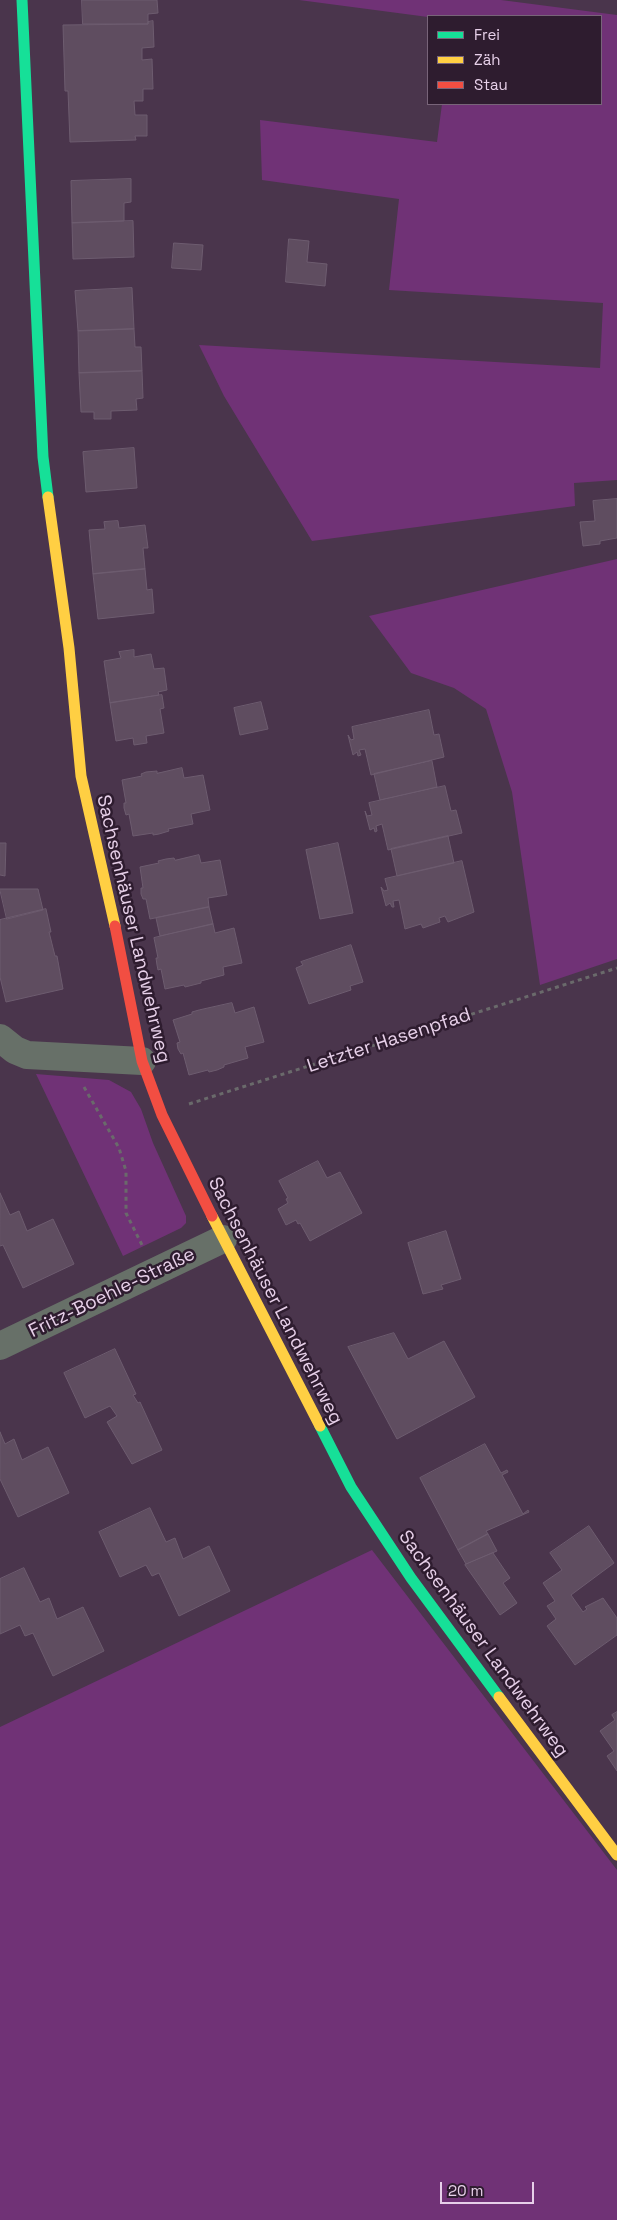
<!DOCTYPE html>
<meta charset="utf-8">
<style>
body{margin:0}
#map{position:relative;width:617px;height:2220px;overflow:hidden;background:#4a354c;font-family:"Space Grotesk",sans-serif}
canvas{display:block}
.legend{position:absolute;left:427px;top:15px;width:175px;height:90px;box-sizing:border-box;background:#2e1c2f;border:1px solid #786479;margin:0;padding:6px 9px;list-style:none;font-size:15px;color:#e7d0e9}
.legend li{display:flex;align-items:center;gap:10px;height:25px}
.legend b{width:25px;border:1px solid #786479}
.scale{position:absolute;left:440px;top:2182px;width:94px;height:22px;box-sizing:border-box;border:2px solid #e7d0e9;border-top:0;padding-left:6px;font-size:15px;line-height:18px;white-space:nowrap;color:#e7d0e9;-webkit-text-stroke:4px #2e1c2f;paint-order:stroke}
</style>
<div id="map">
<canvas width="617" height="2220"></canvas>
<ul class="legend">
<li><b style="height:6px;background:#16e098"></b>Frei</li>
<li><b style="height:6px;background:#ffcf43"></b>Zäh</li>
<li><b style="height:6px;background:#f24e42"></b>Stau</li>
</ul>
<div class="scale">20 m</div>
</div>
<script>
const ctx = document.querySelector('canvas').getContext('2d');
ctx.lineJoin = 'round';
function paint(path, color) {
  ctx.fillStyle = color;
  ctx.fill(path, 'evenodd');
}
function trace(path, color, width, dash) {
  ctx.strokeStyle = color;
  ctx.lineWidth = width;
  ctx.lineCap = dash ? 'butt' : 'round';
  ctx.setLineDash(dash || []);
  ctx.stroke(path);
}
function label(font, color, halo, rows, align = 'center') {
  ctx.font = font + ' "Space Grotesk",sans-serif';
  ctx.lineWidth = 5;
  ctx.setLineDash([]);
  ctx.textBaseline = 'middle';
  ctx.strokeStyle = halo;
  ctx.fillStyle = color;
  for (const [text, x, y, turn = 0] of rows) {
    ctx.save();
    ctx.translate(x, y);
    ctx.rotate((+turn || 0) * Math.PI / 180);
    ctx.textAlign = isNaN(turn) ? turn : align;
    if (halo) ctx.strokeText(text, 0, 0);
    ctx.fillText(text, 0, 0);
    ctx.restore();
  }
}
paint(new Path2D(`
 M 299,0 L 501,0 L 617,15 L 617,480 L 574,483 L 575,506 L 312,541 L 224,396 L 199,345 L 600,368 L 603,303 L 389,290 L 399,199 L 262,180 L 260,120 L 437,142 L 442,104 L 601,104 L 601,16 L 428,17 Z
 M 617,559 L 617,959 L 540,985 L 512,792 L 486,709 L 454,688 L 411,673 L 369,616 Z
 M 36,1074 L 109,1080 L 131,1092 L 141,1109 L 153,1143 L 186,1216 L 186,1223 L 181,1228 L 123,1256 Z
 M 372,1550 L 617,1870 L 617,2220 L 0,2220 L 0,1727 Z`), '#703276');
const building = new Path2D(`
 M 82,0 L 157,0 L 158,13 L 148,14 L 148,24 L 83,24 Z
 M 153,21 L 154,47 L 142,48 L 142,60 L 152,59 L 153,89 L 143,89 L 143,101 L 134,101 L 135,115 L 147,115 L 147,136 L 135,136 L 136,140 L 70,142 L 68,91 L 65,91 L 63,25 L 148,24 L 148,22 Z
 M 131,179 L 131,202 L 124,203 L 124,221 L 72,223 L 71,181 Z
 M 133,221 L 134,257 L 73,259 L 72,223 Z
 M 289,239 L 309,241 L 307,262 L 327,264 L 325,286 L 286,282 Z
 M 174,243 L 203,245 L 201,270 L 172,268 Z
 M 132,288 L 134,329 L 78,331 L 75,291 Z
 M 134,329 L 135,347 L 141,347 L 142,371 L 79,373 L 78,331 Z
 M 142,371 L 143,398 L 136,399 L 137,410 L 111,411 L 111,419 L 94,419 L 94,412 L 81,412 L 79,373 Z
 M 134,448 L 137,488 L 86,492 L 83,452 Z
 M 617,499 L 617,538 L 600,541 L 600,544 L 583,546 L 580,522 L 595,521 L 593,501 Z
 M 118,521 L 119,528 L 145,525 L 148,548 L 143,548 L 145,569 L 93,574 L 89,530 L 105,529 L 104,522 Z
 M 145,569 L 147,590 L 152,589 L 154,613 L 98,619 L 93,574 Z
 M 134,650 L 134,657 L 151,654 L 154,669 L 164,668 L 167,690 L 158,692 L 159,695 L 110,703 L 104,661 L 121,658 L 119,652 Z
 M 162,695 L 164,708 L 160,709 L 164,733 L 146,736 L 147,743 L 134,745 L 133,738 L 116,741 L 110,703 Z
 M 261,702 L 268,729 L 240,735 L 234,708 Z
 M 429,710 L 434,735 L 439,734 L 444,757 L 371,775 L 365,749 L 359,750 L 361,755 L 358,756 L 357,752 L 353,755 L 348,735 L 351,740 L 354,739 L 352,727 Z
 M 432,761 L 437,787 L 380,800 L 374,774 Z
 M 182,768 L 184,778 L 203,775 L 210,810 L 191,814 L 193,824 L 168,829 L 169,831 L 159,834 L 153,835 L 153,833 L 133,836 L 129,814 L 126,815 L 124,808 L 124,803 L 126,803 L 122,780 L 142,776 L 141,774 L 146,772 L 157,771 L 157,773 Z
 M 445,786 L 451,811 L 456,810 L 462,833 L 388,850 L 382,824 L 376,826 L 377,831 L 375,832 L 374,828 L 370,830 L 365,811 L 367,816 L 372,815 L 369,803 Z
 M 448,836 L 454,863 L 397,876 L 391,849 Z
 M 0,843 L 6,843 L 5,876 L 0,875 Z
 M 338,843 L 353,913 L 320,919 L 306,850 Z
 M 199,855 L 201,863 L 220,860 L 227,895 L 208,898 L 209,907 L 150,919 L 146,899 L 143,899 L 141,894 L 141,888 L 143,888 L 140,867 L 159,863 L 158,861 L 166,859 L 174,858 L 175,860 Z
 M 462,861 L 474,912 L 448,922 L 445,916 L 439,918 L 440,922 L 423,928 L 421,924 L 405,929 L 399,900 L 393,901 L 394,907 L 392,907 L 390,903 L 386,906 L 381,887 L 384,891 L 388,890 L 385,879 Z
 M 0,889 L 38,889 L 43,910 L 7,919 Z
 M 209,907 L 213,924 L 160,936 L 156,918 Z
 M 46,909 L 51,932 L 49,932 L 55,956 L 57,956 L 63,989 L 6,1002 L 0,977 L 0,920 Z
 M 213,924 L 215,933 L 234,928 L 242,963 L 223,967 L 224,975 L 201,981 L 201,983 L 185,987 L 184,985 L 165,989 L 161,969 L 158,970 L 157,965 L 156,958 L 158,958 L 154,938 Z
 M 351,945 L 363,982 L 350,986 L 351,990 L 309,1004 L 296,968 L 303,965 L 301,962 Z
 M 232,1003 L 235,1013 L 254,1007 L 264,1042 L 245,1047 L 248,1058 L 224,1065 L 224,1067 L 217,1070 L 209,1072 L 208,1070 L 189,1075 L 183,1053 L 181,1054 L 178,1049 L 177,1043 L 180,1042 L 173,1020 L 192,1014 L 192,1012 L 199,1010 Z
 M 318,1161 L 327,1178 L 340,1172 L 362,1213 L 310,1241 L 300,1223 L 298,1224 L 296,1220 L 286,1225 L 278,1209 L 288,1203 L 286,1199 L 288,1198 L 279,1181 Z
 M 0,1193 L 10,1215 L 19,1211 L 27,1231 L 53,1219 L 74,1264 L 23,1288 L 3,1245 L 0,1246 Z
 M 446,1231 L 461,1279 L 441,1285 L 443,1289 L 423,1294 L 408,1243 Z
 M 394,1333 L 408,1359 L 444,1341 L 475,1397 L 397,1439 L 348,1347 Z
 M 115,1349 L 136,1394 L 133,1395 L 138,1403 L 140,1402 L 162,1450 L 132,1464 L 107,1422 L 117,1416 L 110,1406 L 85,1418 L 64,1373 Z
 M 0,1432 L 5,1444 L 14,1439 L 22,1460 L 48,1447 L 69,1493 L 18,1517 L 0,1479 Z
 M 485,1444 L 501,1473 L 507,1470 L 508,1472 L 502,1475 L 523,1514 L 528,1510 L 529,1512 L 486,1531 L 488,1534 L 458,1550 L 420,1478 Z
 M 150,1508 L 166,1542 L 175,1538 L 183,1559 L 209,1546 L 230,1591 L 179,1616 L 159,1573 L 152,1576 L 146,1565 L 120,1577 L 99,1532 Z
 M 589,1526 L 614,1563 L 571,1595 L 583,1612 L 587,1609 L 585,1607 L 603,1598 L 617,1618 L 617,1635 L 575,1665 L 547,1626 L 556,1619 L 547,1606 L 555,1601 L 543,1583 L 562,1570 L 550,1553 Z
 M 488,1534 L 497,1551 L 466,1564 L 458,1550 Z
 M 493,1553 L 510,1578 L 503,1583 L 517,1603 L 500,1615 L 465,1565 Z
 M 24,1568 L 40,1602 L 49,1598 L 57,1619 L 83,1607 L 104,1651 L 53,1676 L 33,1633 L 25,1636 L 20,1625 L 0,1634 L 0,1579 Z
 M 617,1712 L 617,1771 L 607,1756 L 614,1751 L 600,1731 L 615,1720 L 612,1715 Z`);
paint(building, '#5f4d60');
trace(building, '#6d5c6f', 1);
trace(new Path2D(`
 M 84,1087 L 119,1148 L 126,1171 L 126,1213 L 142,1245
 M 189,1104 L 617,968`), '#6a6a6b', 3, [4, 4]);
trace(new Path2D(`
 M 0,1038 L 15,1050 L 27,1055 L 142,1061
 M 0,1346 L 223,1239`), '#677068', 28);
trace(new Path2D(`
 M 22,0 L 43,457 L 48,497
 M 320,1426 L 351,1487 L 411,1578 L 499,1697`), '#16e098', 11);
trace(new Path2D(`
 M 48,497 L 69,648 L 81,776 L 115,926
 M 212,1216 L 320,1426
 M 499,1697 L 617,1855`), '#ffcf43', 11);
trace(new Path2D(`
 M 115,926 L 142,1061 L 162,1115 L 212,1216`), '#f24e42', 11);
label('19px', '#e7d0e9', '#2e1c2f', [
 ["Sachsenhäuser Landwehrweg",133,929,77],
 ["Letzter Hasenpfad",389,1041,-18],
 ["Fritz-Boehle-Straße",112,1293,-26],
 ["Sachsenhäuser Landwehrweg",275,1301,63],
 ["Sachsenhäuser Landwehrweg",483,1644,54]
]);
</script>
